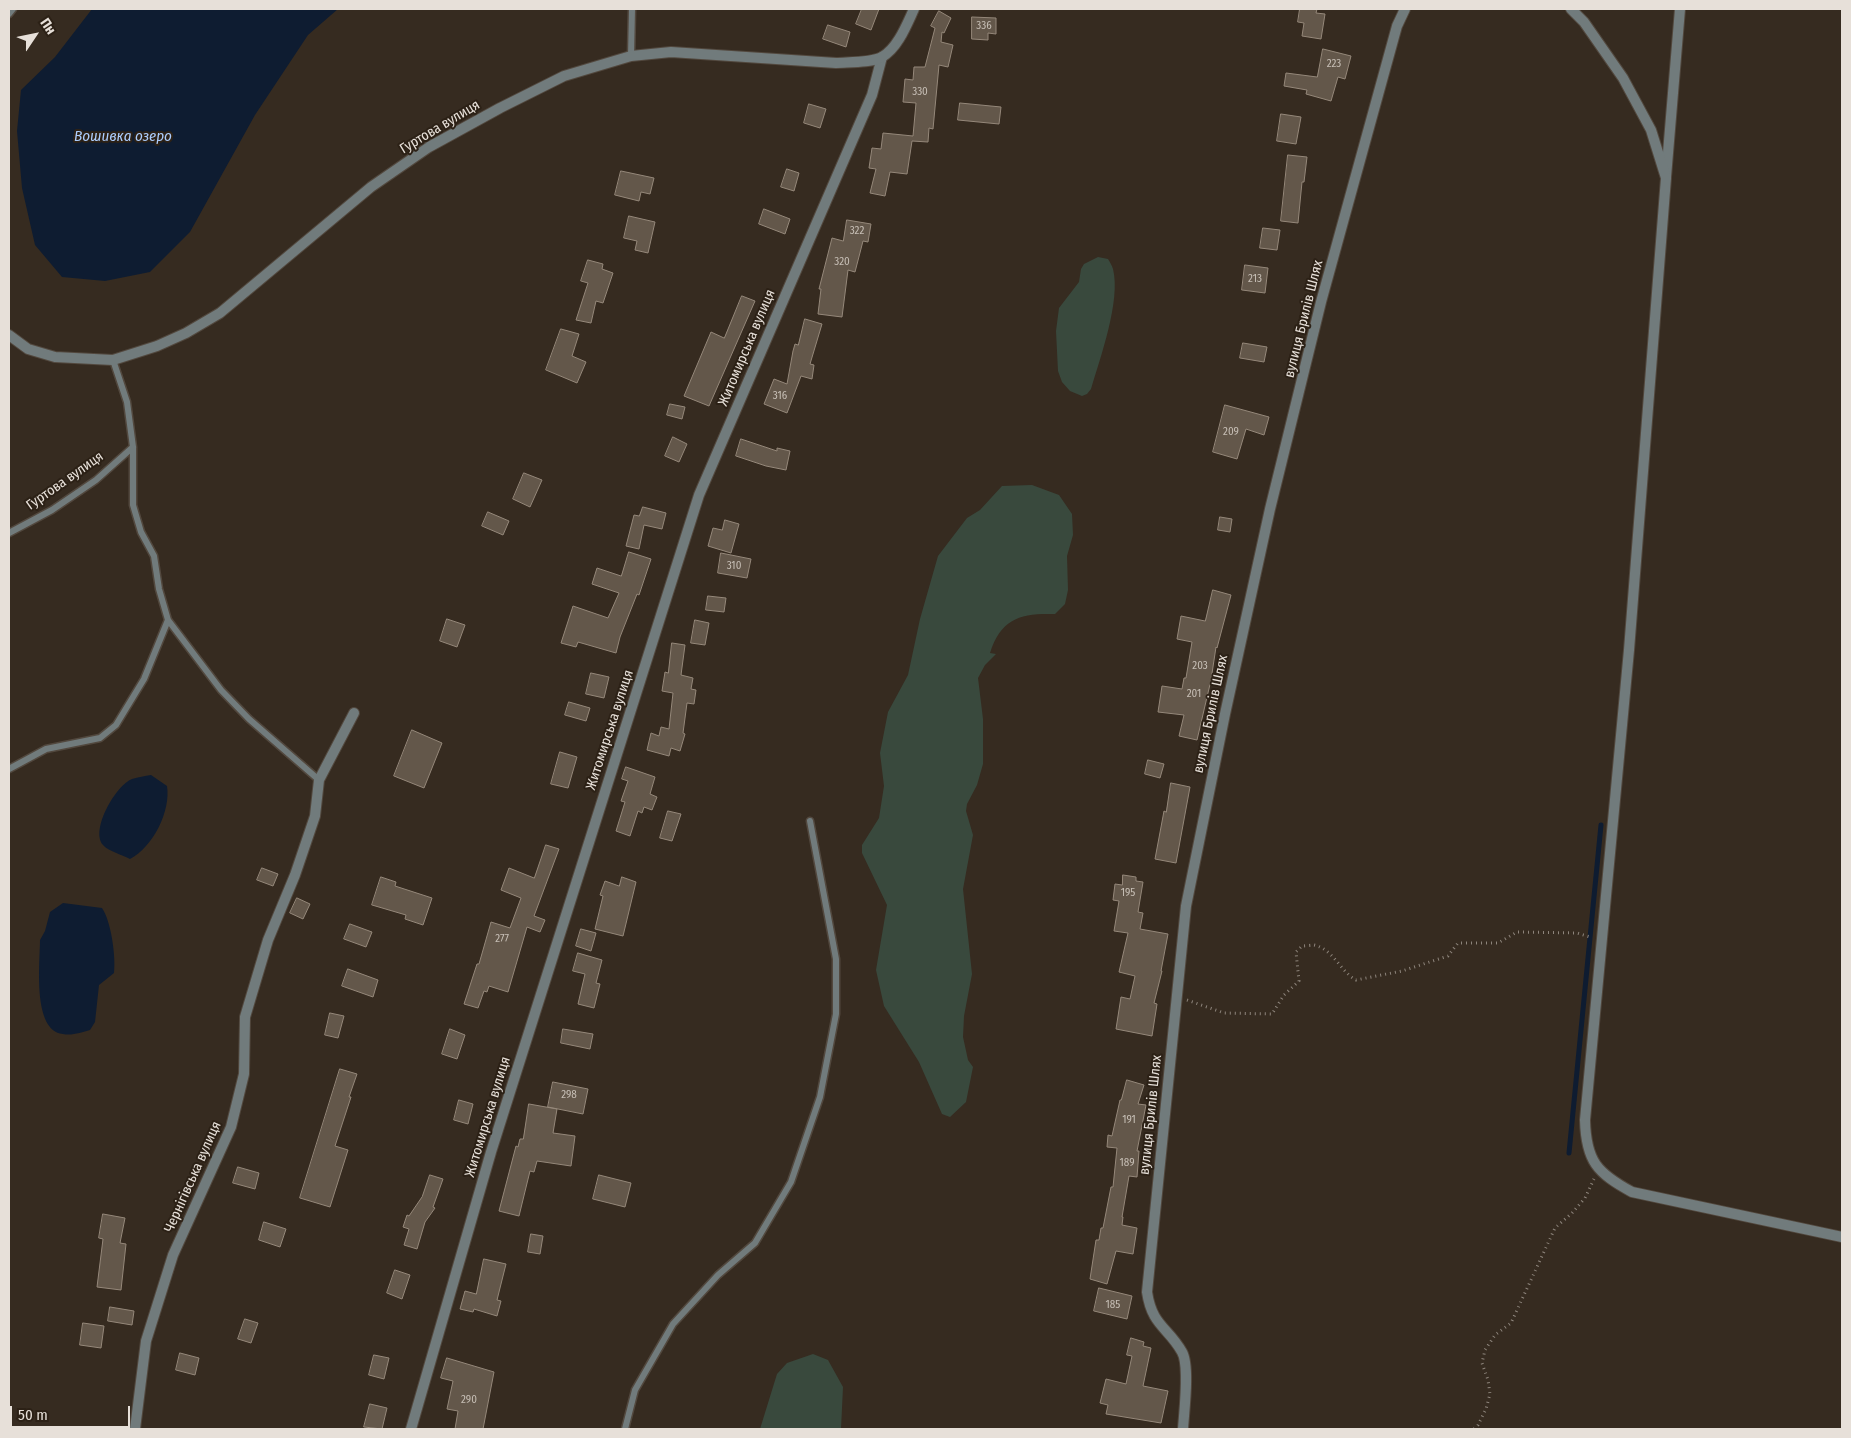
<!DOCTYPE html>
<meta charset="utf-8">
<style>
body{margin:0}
#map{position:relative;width:1851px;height:1438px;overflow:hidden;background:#362b20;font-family:"Fira Sans Condensed",sans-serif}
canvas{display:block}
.frame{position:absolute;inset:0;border:10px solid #e7e0d9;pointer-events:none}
.north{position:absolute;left:10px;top:10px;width:50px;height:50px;-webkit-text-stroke:4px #2c2116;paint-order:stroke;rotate:56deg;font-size:14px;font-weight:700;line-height:20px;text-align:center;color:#e7e0d9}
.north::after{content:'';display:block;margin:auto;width:18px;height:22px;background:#e7e0d9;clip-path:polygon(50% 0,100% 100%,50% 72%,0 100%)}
.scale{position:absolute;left:10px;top:1406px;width:120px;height:22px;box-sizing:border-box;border:2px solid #e7e0d9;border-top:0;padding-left:6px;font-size:15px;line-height:18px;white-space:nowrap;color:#e7e0d9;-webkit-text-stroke:4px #2c2116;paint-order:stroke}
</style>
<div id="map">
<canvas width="1851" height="1438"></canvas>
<div class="frame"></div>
<div class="north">Пн</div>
<div class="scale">50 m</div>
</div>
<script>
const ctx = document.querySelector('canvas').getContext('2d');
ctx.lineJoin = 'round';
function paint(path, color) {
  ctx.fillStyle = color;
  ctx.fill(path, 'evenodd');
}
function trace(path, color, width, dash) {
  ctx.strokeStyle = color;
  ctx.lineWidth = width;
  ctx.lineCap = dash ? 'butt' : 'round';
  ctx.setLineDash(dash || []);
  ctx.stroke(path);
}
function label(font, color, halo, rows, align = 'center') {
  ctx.font = font + ' "Fira Sans Condensed",sans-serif';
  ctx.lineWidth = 4;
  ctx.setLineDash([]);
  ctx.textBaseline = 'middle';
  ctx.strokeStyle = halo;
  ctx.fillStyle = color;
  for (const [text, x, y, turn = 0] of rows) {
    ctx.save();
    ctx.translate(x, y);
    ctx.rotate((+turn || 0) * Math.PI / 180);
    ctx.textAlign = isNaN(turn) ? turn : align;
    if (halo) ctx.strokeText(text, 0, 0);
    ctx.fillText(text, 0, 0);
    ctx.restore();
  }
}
paint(new Path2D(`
 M 1098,257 L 1108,259 C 1110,262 1112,266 1113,269 C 1121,301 1100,358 1091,389 L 1087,394 L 1082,396 L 1070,391 L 1062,382 L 1058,371 L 1056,331 L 1059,308 L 1079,282 L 1081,269 L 1084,264 Z
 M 1032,485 L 1059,495 L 1072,514 L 1073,535 L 1067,556 L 1068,590 L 1065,604 L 1055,614 C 1021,613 1001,618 990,653 L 996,654 L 985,665 L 978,678 L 983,719 L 983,764 L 977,785 L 967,804 L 966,811 L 973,835 L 963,889 L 972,974 L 964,1016 L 963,1037 L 968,1060 L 973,1067 L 966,1102 L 950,1117 L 942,1114 L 919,1062 L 884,1006 L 876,970 L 887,905 L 862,853 L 862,845 L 879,818 L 884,786 L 880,753 L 888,712 L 908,675 L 920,619 L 938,556 L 967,518 L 980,510 L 1002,486 Z
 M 813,1354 L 828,1360 L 843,1387 L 841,1429 L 760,1429 L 777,1374 L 787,1363 Z`), '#39493d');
paint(new Path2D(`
 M 92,9 L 338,9 L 308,35 L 255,115 L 190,232 L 150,272 L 105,281 L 62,277 L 35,245 L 22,188 L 17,131 L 21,90 L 55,57 Z
 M 151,775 L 167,786 C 171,811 153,847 130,859 C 123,855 108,851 103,845 C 90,830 116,785 132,779 C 138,777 145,776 151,775 Z
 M 63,903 L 102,908 C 111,921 116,956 114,973 L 99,985 L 95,1022 L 90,1030 C 82,1032 72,1036 63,1034 C 32,1031 40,962 40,940 L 45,931 L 50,912 Z`), '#0e1c31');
trace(new Path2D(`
 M 1569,1153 L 1601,825`), '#0e1c31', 5);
const building = new Path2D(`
 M 862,9 L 879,9 L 871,30 L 856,24 Z
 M 1300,9 L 1317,9 L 1316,13 L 1325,14 L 1321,39 L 1302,36 L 1304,23 L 1298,22 Z
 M 939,11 L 951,18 L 944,33 L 942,32 L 941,42 L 953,45 L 948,67 L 939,65 L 933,129 L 929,128 L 928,142 L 912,141 L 907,174 L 890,172 L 885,196 L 870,193 L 876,169 L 869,168 L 872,148 L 881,149 L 883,133 L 913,136 L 916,103 L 903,102 L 905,79 L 913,80 L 914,67 L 925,67 L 935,28 L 931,26 Z
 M 972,17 L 996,18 L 996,34 L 988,33 L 988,40 L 972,39 Z
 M 828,25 L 850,32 L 846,47 L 823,39 Z
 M 1323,49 L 1351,56 L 1345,79 L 1338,77 L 1331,101 L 1306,94 L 1307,90 L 1284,86 L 1286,73 L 1317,77 Z
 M 960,103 L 1001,107 L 999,124 L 958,120 Z
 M 809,104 L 826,109 L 820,128 L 804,123 Z
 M 1281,114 L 1301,117 L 1296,144 L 1277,141 Z
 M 1288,155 L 1307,157 L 1304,182 L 1302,182 L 1298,223 L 1281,221 Z
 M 787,169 L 799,173 L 794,191 L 781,187 Z
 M 621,171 L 654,178 L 650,194 L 641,192 L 639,201 L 615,195 Z
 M 764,209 L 790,219 L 785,234 L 759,224 Z
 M 629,216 L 655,222 L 648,253 L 635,250 L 637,241 L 624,238 Z
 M 847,220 L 871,224 L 868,242 L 863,241 L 855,272 L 848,270 L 842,317 L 818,314 L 821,289 L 819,289 L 832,238 L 843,241 Z
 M 1263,228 L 1280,230 L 1277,250 L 1260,248 Z
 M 588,260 L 603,264 L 602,269 L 613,273 L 603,303 L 596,301 L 591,323 L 576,320 L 588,283 L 581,281 Z
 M 1245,265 L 1268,268 L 1265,293 L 1242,290 Z
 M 742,296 L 755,301 L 709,406 L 684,396 L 711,332 L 724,338 Z
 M 805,319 L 822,324 L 810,364 L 814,365 L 812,379 L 801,376 L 787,413 L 764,404 L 774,379 L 787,384 L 793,351 L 795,344 L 798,345 Z
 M 561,329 L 579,334 L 572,356 L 586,362 L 577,383 L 546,370 Z
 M 1243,343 L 1267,347 L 1264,362 L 1240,358 Z
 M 670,404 L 685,407 L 682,419 L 667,415 Z
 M 1225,405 L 1269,417 L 1264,435 L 1246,429 L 1237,459 L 1213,452 Z
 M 673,437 L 687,444 L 679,462 L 665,456 Z
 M 741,439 L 777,451 L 777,448 L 790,451 L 786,470 L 766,466 L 736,456 Z
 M 524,473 L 542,480 L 530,507 L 513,499 Z
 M 643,507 L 666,513 L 662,529 L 644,525 L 639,549 L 626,546 L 634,515 L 639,516 Z
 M 488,512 L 509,521 L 503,535 L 482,526 Z
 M 1220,517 L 1232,519 L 1230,532 L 1218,530 Z
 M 725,520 L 739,524 L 731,553 L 708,546 L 713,528 L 722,530 Z
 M 629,552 L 651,559 L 639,595 L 637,594 L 620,637 L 616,653 L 578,642 L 576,647 L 561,643 L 573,606 L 608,618 L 619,593 L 592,584 L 597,568 L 621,576 Z
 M 721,553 L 751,559 L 747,578 L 718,573 Z
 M 1213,590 L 1231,595 L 1217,648 L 1216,647 L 1211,680 L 1197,740 L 1179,736 L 1184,715 L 1158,712 L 1162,686 L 1182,689 L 1184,678 L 1186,678 L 1192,642 L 1177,639 L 1181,616 L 1205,621 Z
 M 708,596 L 726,598 L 724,612 L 706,610 Z
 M 447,619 L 465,625 L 457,647 L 440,641 Z
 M 695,620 L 709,623 L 705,645 L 691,643 Z
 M 672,643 L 685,645 L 681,675 L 693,678 L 691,689 L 696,690 L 694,704 L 687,703 L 683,733 L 685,734 L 680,751 L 671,748 L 669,756 L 647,750 L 651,733 L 659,736 L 661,727 L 669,729 L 673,693 L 662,691 L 665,672 L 668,673 Z
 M 591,673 L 609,677 L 604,698 L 586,694 Z
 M 569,702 L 590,708 L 586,721 L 565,715 Z
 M 412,730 L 442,743 L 424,788 L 394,776 Z
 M 560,752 L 577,757 L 568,788 L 551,784 Z
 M 1148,760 L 1164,764 L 1160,778 L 1145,774 Z
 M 626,767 L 655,777 L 650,794 L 657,797 L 652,810 L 644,807 L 642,813 L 638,811 L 630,836 L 616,831 L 625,802 L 621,801 L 628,781 L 622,779 Z
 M 1171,783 L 1190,787 L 1176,863 L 1155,859 L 1164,811 L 1166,812 Z
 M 668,811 L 681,814 L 672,841 L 660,838 Z
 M 546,845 L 559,849 L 534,916 L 545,920 L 540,932 L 527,927 L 508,992 L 489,986 L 487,992 L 484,991 L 478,1008 L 464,1004 L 477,964 L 479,964 L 491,922 L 510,928 L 521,898 L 501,890 L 509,868 L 534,878 Z
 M 262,868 L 278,874 L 273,886 L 257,880 Z
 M 1123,875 L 1136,877 L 1136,881 L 1143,882 L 1138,912 L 1143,913 L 1140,929 L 1168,934 L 1161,971 L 1162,971 L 1154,1003 L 1157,1004 L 1152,1036 L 1116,1029 L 1121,997 L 1130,999 L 1135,976 L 1119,972 L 1128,933 L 1114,931 L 1119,901 L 1113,900 L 1115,884 L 1122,885 Z
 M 381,877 L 396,882 L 395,886 L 432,898 L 423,925 L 405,919 L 406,915 L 372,905 Z
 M 622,877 L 636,882 L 623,936 L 595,929 L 603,896 L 600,895 L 605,881 L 619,886 Z
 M 297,898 L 310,904 L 303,919 L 290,913 Z
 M 350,924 L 372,932 L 366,947 L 344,939 Z
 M 581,929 L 596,933 L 591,951 L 576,946 Z
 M 578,953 L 602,960 L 596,983 L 600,984 L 594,1008 L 578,1004 L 585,974 L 573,971 Z
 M 348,969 L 378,980 L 373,997 L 342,986 Z
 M 330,1013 L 344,1016 L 338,1038 L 325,1035 Z
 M 450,1029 L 465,1035 L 457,1059 L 442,1054 Z
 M 563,1029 L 593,1034 L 590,1049 L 561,1043 Z
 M 340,1069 L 357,1074 L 349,1097 L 351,1097 L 335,1146 L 348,1150 L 330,1207 L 300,1198 Z
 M 1127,1080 L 1144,1085 L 1138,1104 L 1146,1105 L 1137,1151 L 1139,1151 L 1137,1177 L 1129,1176 L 1122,1217 L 1123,1217 L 1122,1225 L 1137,1228 L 1133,1254 L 1116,1251 L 1107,1284 L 1090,1279 L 1096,1240 L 1099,1240 L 1101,1228 L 1103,1228 L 1111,1187 L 1113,1187 L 1117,1148 L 1107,1147 L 1108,1135 L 1112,1136 L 1120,1100 L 1121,1100 Z
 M 553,1082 L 588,1089 L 583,1114 L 548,1107 Z
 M 459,1100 L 473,1104 L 468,1124 L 454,1120 Z
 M 529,1104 L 557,1109 L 553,1133 L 575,1136 L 571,1166 L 537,1161 L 534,1172 L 530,1171 L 519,1216 L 499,1211 L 516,1146 L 518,1147 L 520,1139 L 523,1139 Z
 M 238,1167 L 259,1173 L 255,1189 L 233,1183 Z
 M 430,1175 L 443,1179 L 433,1207 L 435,1208 L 425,1222 L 417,1249 L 404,1245 L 409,1229 L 403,1227 L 407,1215 L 409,1216 L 422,1197 Z
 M 599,1175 L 631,1183 L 625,1207 L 593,1199 Z
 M 103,1214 L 125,1218 L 120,1243 L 126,1244 L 121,1290 L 97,1287 L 103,1239 L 99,1238 Z
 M 264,1222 L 286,1229 L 280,1247 L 259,1240 Z
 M 531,1234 L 543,1236 L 540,1254 L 528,1252 Z
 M 484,1259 L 506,1264 L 497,1300 L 501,1301 L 497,1316 L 474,1309 L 473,1312 L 460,1309 L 465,1291 L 476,1294 Z
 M 395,1270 L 410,1275 L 402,1299 L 387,1293 Z
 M 1099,1288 L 1132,1296 L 1127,1319 L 1094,1311 Z
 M 110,1307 L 134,1311 L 132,1325 L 108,1321 Z
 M 245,1319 L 258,1323 L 251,1343 L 238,1339 Z
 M 83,1323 L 104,1326 L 101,1348 L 80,1345 Z
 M 1131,1338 L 1144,1342 L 1143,1346 L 1151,1348 L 1143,1386 L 1168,1391 L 1161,1423 L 1106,1414 L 1108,1405 L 1100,1403 L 1106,1379 L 1126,1384 L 1132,1356 L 1127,1355 Z
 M 180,1353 L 199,1358 L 195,1375 L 176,1370 Z
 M 374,1355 L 389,1358 L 384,1379 L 369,1375 Z
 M 447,1358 L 494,1372 L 483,1429 L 455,1429 L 458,1411 L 447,1409 L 453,1381 L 441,1378 Z
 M 370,1404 L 387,1408 L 382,1429 L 364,1427 Z`);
paint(building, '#63574a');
trace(building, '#95887a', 1);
const service = new Path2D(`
 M 9,14 L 13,9
 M 631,56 L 632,9
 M 113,360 L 127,402 L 133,447 L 133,505 L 141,532 L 154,556 L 159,589 L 168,620 L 221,690 L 249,719 L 319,780
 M 9,533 L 52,510 L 96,480 L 133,447
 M 9,769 L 46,749 L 100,738 L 116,725 L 144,679 L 168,620
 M 625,1429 L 635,1390 L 673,1324 L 718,1275 L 755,1243 L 791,1182 L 820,1097 L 836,1014 L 836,959 L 810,821`);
const minor = new Path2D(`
 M 1666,177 L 1680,9
 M 135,1429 L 146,1341 L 173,1255 L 231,1127 L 244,1074 L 245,1017 L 268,940 L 295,875 L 315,816 L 319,780 L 354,713
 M 411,1429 L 491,1152 L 699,495 L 872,95 L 882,57
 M 1183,1429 C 1184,1412 1190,1366 1182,1352 C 1168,1327 1152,1326 1147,1292 L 1186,906 L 1225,714 L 1270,509 L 1321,302 L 1397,26 L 1405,9`);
const tertiary = new Path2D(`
 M 1571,9 L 1584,22 L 1623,78 L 1651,130 L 1666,178 L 1629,650 L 1585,1120 C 1586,1161 1597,1173 1632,1192 L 1842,1237
 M 9,335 L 28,349 L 55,357 L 113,360 L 157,346 L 186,333 L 220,313 L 371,187 L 429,147 L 500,108 L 564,76 L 631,56 L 671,52 L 836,63 C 849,62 871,63 882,57 C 898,48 907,24 914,9`);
trace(service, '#52483e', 9);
trace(minor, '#52483e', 12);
trace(tertiary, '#52483e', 12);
trace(new Path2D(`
 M 1187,1000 L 1224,1013 L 1272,1014 L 1284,995 L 1299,981 L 1296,952 L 1302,946 C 1306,946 1311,945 1314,945 C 1333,949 1341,972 1356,980 L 1402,971 L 1448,956 L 1458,943 L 1498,943 L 1517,932 L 1577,933 L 1590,937
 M 1474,1429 L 1478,1425 L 1486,1409 L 1490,1394 L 1488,1380 L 1482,1363 L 1485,1350 L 1495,1335 L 1511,1323 L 1555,1228 L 1572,1213 L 1585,1198 L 1594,1179`), '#8e857c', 3, [1, 4]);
trace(service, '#717b7c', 6);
trace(minor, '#717b7c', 10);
trace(tertiary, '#717b7c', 10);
label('11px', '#c6beb5', null, [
 ["336",984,26],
 ["223",1334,64],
 ["330",920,92],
 ["322",857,231],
 ["320",842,262],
 ["213",1255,279],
 ["316",780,396],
 ["209",1231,432],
 ["310",734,566],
 ["203",1200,666],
 ["201",1194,694],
 ["195",1128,893],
 ["277",502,939],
 ["298",569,1095],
 ["191",1129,1120],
 ["189",1127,1163],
 ["185",1113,1305],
 ["290",469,1400]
]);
label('14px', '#e7e0d9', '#2c2116', [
 ["Гуртова вулиця",440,127,-31],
 ["вулиця Брилів Шлях",1304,319,-76],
 ["Житомирська вулиця",747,348,-67],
 ["Гуртова вулиця",65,481,-35],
 ["вулиця Брилів Шлях",1211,714,-78],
 ["Житомирська вулиця",610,730,-72],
 ["вулиця Брилів Шлях",1151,1115,-84],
 ["Житомирська вулиця",488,1117,-73],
 ["Чернігівська вулиця",193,1177,-66]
]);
label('italic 15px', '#accdfd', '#2c2116', [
 ["Вошивка озеро",123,137]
]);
</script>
